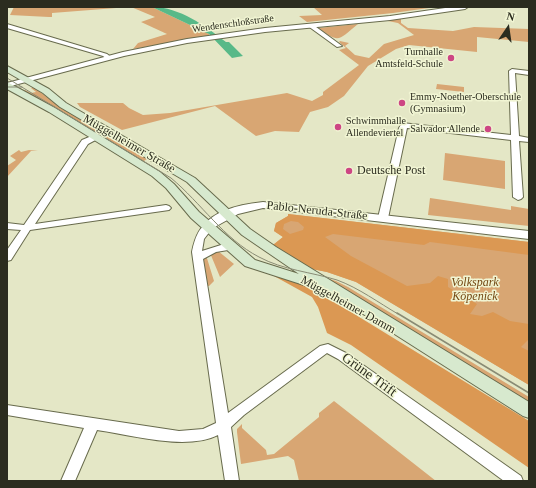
<!DOCTYPE html>
<meta charset="utf-8">
<style>
body{margin:0}
#map{position:relative;width:536px;height:488px;overflow:hidden;background:#e4e7c6;font-family:Georgia,serif}
canvas{display:block}
.frame{position:absolute;inset:0;border:8px solid #2b2c1f;pointer-events:none}
.north{position:absolute;left:488px;top:8px;width:40px;height:40px;-webkit-text-stroke:3px #f1f5d3;paint-order:stroke;rotate:13deg;font-size:11px;font-weight:700;line-height:16px;text-align:center;color:#2b2c1f}
.north::after{content:'';display:block;margin:auto;width:14px;height:18px;background:#2b2c1f;clip-path:polygon(50% 0,100% 100%,50% 72%,0 100%)}
</style>
<div id="map">
<canvas width="536" height="488"></canvas>
<div class="frame"></div>
<div class="north">N</div>
</div>
<script>
const ctx = document.querySelector('canvas').getContext('2d');
ctx.lineJoin = 'round';
function paint(path, color) {
  ctx.fillStyle = color;
  ctx.fill(path, 'evenodd');
}
function trace(path, color, width, dash) {
  ctx.strokeStyle = color;
  ctx.lineWidth = width;
  ctx.lineCap = dash ? 'butt' : 'round';
  ctx.setLineDash(dash || []);
  ctx.stroke(path);
}
function label(font, color, halo, rows, align = 'center') {
  ctx.font = font + ' Georgia,serif';
  ctx.lineWidth = 3;
  ctx.setLineDash([]);
  ctx.textBaseline = 'middle';
  ctx.strokeStyle = halo;
  ctx.fillStyle = color;
  for (const [text, x, y, turn = 0] of rows) {
    ctx.save();
    ctx.translate(x, y);
    ctx.rotate((+turn || 0) * Math.PI / 180);
    ctx.textAlign = isNaN(turn) ? turn : align;
    if (halo) ctx.strokeText(text, 0, 0);
    ctx.fillText(text, 0, 0);
    ctx.restore();
  }
}
paint(new Path2D(`
 M 14,7 L 129,7 L 52,13 L 52,17 L 49,17 L 10,15 Z
 M 131,7 L 152,7 L 209,34 L 209,36 L 133,49 L 138,43 L 167,34 L 141,22 L 155,17 Z
 M 313,7 L 436,7 L 393,13 L 307,22 L 299,16 L 322,15 Z
 M 401,19 L 401,23 L 408,28 L 453,31 L 474,27 L 529,29 L 529,42 L 477,37 L 477,52 L 409,45 L 396,49 L 368,66 L 344,96 L 328,107 L 310,112 L 299,132 L 275,131 L 256,136 L 215,106 L 122,130 L 80,107 L 77,103 L 123,103 L 129,108 L 143,115 L 170,113 L 287,93 L 312,101 L 323,95 L 323,92 L 359,65 L 339,50 L 346,48 L 339,42 L 340,41 L 349,43 L 345,46 L 355,55 L 369,58 L 384,44 L 414,35 L 398,23 L 383,20 Z
 M 358,24 C 338,40 340,44 318,28 Z
 M 437,84 L 464,87 L 464,92 L 436,89 Z
 M 34,87 L 53,102 L 149,158 L 142,162 L 22,92 L 25,90 L 31,93 L 36,92 L 31,88 Z
 M 19,150 L 21,152 L 29,150 L 38,151 L 31,151 L 7,177 L 7,166 L 16,160 L 10,156 Z
 M 445,153 L 505,161 L 505,189 L 443,180 Z
 M 430,198 L 511,210 L 511,206 L 529,209 L 529,226 L 428,215 Z
 M 288,214 L 529,242 L 529,385 L 356,282 L 327,272 L 307,268 L 273,245 L 283,237 L 274,231 L 276,223 L 288,216 Z
 M 218,251 L 234,264 L 220,277 L 210,253 Z
 M 206,255 L 214,281 L 209,286 L 207,286 L 203,259 Z
 M 320,276 L 336,281 L 348,287 L 529,397 L 529,405 Z
 M 334,401 L 436,481 L 299,481 L 294,460 L 288,456 L 241,464 L 237,432 L 237,429 L 242,424 L 242,428 L 266,450 L 267,455 L 274,454 L 319,417 L 319,413 Z`), '#d8a673');
paint(new Path2D(`
 M 288,214 L 529,242 L 529,255 L 430,242 L 424,245 L 333,234 L 325,237 L 351,256 L 407,286 L 430,283 L 438,276 L 448,279 L 448,287 L 477,304 L 470,314 L 482,316 L 493,312 L 510,321 L 529,324 L 529,339 L 521,347 L 529,351 L 529,385 L 356,282 L 327,272 L 307,268 L 273,245 L 283,237 L 274,231 L 276,223 L 288,216 ZM 291,221 L 298,222 L 304,227 L 303,230 L 290,234 L 283,229 L 284,224 Z
 M 278,275 L 302,282 L 529,421 L 529,468 L 351,345 L 327,333 L 318,307 L 312,297 L 274,276 Z`), '#db9853');
paint(new Path2D(`
 M 152,7 C 180,7 205,26 226,42 L 229,42 L 243,56 L 232,58 L 209,34 Z`), '#58b988');
const minor = new Path2D(`
 M 7,24 L 107,54 L 112,58 L 107,59 L 103,56 L 7,28 Z
 M 308,24 L 312,24 L 342,46 L 337,47 L 308,26 Z
 M 512,69 L 529,71 L 529,75 L 515,73 L 519,136 L 529,138 L 529,142 L 519,141 L 523,197 L 521,199 L 518,200 L 513,197 L 511,140 L 407,128 L 388,218 L 386,220 L 380,220 L 378,218 L 399,128 L 402,123 L 511,135 L 509,71 Z
 M 94,135 L 97,135 L 101,137 L 88,144 L 35,224 L 166,205 L 169,206 L 171,208 L 169,210 L 30,230 L 11,260 L 7,261 L 7,250 L 21,230 L 7,229 L 7,223 L 24,225 L 82,140 Z
 M 209,223 L 214,226 L 204,239 L 202,251 L 221,245 L 234,245 L 235,247 L 234,249 L 216,252 L 203,259 L 228,413 L 320,346 L 328,344 L 346,353 L 521,476 L 523,481 L 504,481 L 338,359 L 327,353 L 244,415 L 231,427 L 239,481 L 225,481 L 218,435 C 186,451 132,435 97,430 L 75,481 L 61,481 L 84,428 L 7,415 L 7,405 L 179,431 L 203,429 L 216,423 L 192,252 C 194,242 198,226 209,223 Z`);
const tertiary = new Path2D(`
 M 452,7 L 468,7 L 465,9 L 390,20 L 265,32 L 187,43 L 124,56 L 7,87 L 7,83 L 123,52 L 187,39 L 265,28 L 390,16 Z
 M 263,202 L 529,231 L 529,239 L 263,208 L 238,214 L 213,228 L 205,228 L 203,226 C 216,209 244,204 263,202 Z`);
const secondary = new Path2D(`
 M 7,66 L 49,89 L 66,103 L 195,178 L 250,229 L 276,247 L 529,402 L 529,418 L 523,416 L 316,284 L 310,287 L 245,266 L 191,218 L 166,188 L 152,176 L 49,112 L 7,89 L 7,82 L 55,108 L 160,172 L 174,184 L 199,212 L 255,260 L 299,274 L 242,235 L 187,182 L 60,107 L 43,93 L 7,72 Z`);
trace(minor, '#686b4d', 2);
trace(tertiary, '#686b4d', 2);
trace(secondary, '#686b4d', 2);
paint(minor, '#fff');
paint(tertiary, '#fff');
paint(secondary, '#d7e9ce');
trace(new Path2D(`
 M 7,78 L 171,178 C 201,203 224,239 259,257 C 283,270 311,272 337,280 C 359,288 379,303 398,314
 M 7,87 L 22,87`), '#898b74', 1);
trace(new Path2D(`
 M 397,313 L 529,393`), '#898b74', 1.5);
for (const [x, y, r, color] of [
 [451,58,4,"#cd4684"],
 [402,103,4,"#cd4684"],
 [338,127,4,"#cd4684"],
 [488,129,4,"#cd4684"],
 [349,171,4,"#cd4684"]
]) {
  const dot = new Path2D();
  dot.arc(x, y, r, 0, 2 * Math.PI);
  ctx.fillStyle = color;
  ctx.fill(dot);
  trace(dot, '#f1f5d3', 1.5);
}
label('10px', '#2b2c1f', '#f1f5d3', [
 ["Wendenschloßstraße",233,24,-8]
]);
label('10px', '#2b2c1f', '#f1f5d3', [
 ["Turnhalle",443,52],
 ["Amtsfeld-Schule",443,64],
 ["Emmy-Noether-Oberschule",410,97,"left"],
 ["(Gymnasium)",410,109,"left"],
 ["Schwimmhalle",346,121,"left"],
 ["Allendeviertel",346,133,"left"],
 ["Salvador Allende",480,129]
], 'right');
label('12px', '#2b2c1f', '#f1f5d3', [
 ["Müggelheimer Straße",129,144,30],
 ["Pablo-Neruda-Straße",317,211,6],
 ["Müggelheimer Damm",348,305,29]
]);
label('12px', '#2b2c1f', '#f1f5d3', [
 ["Deutsche Post",357,171]
], 'left');
label('italic 12px', '#734712', '#f1f5d3', [
 ["Volkspark",475,283],
 ["Köpenick",475,297]
]);
label('14px', '#2b2c1f', '#f1f5d3', [
 ["Grüne Trift",369,375,36]
]);
</script>
